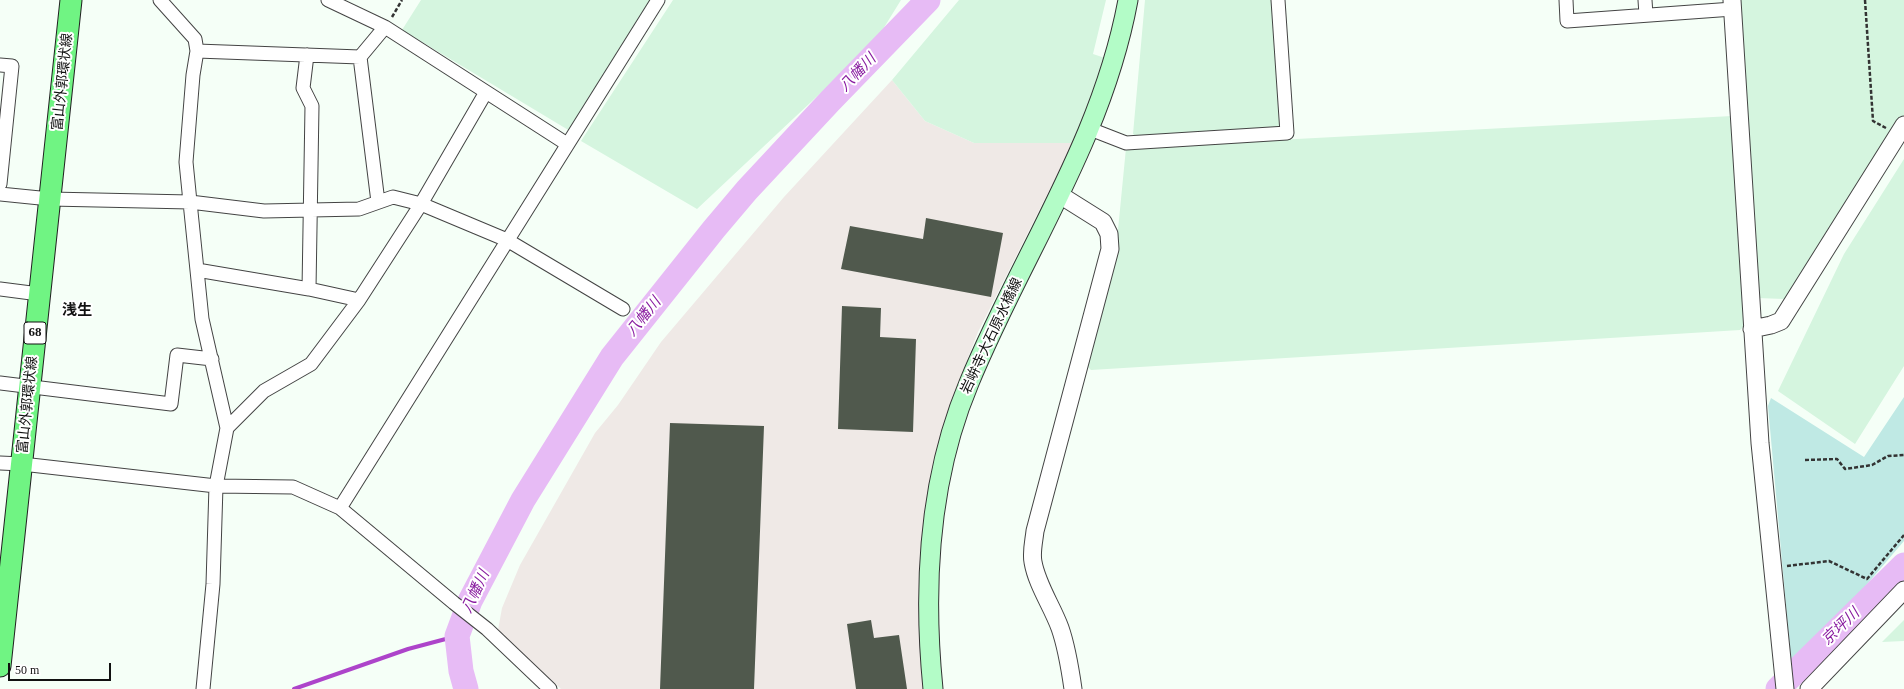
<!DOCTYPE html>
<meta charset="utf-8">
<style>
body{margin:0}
#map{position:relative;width:1904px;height:689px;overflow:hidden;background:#f5fff7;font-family:"Times New Roman",serif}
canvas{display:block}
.scale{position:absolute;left:8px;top:663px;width:103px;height:18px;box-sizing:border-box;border:2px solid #111;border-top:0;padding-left:5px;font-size:12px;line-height:14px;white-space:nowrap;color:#111;-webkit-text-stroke:3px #fff;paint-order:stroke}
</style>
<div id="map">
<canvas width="1904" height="689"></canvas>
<div class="scale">50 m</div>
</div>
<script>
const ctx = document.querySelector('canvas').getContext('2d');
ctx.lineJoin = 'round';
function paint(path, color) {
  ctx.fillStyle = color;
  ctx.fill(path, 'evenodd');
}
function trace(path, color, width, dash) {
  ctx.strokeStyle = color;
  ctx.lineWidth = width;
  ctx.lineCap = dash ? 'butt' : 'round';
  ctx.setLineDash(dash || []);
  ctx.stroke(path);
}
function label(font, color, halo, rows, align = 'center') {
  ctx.font = font + ' "Times New Roman","Noto Sans JP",serif';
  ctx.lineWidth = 4;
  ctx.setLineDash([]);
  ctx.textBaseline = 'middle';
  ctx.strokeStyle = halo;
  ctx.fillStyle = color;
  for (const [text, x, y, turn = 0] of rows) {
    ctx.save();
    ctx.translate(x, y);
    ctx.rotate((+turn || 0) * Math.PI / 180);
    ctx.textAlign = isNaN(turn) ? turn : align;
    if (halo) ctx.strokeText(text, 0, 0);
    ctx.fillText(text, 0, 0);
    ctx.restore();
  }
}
paint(new Path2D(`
 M 892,80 L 925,121 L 974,143 L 1073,143 L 978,332 L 960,378 L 939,446 L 920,572 L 921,670 L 924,689 L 561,689 L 498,630 L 502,608 L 520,565 L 595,433 L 618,405 L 661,342 L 784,197 Z`), '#efe9e6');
paint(new Path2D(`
 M 421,0 L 650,0 L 570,131 L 402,30 Z
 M 673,0 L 901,0 L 875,42 L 697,209 L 581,141 Z
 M 959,0 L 1106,0 L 1093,54 L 1105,58 L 1096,88 L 1073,143 L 974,143 L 925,121 L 892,80 Z
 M 1145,0 L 1274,0 L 1283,126 L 1280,129 L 1138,138 L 1133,134 Z
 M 1739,0 L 1904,0 L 1904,115 L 1817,251 L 1784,299 L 1757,298 Z
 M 1732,116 L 1745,325 L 1740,330 L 1091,370 L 1088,367 L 1117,240 L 1126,148 Z
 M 1904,159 L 1904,366 L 1855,444 L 1778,391 L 1844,254 Z
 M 1904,620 L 1904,641 L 1882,642 Z`), '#d5f5df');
paint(new Path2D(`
 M 1904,397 L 1904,541 L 1792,672 L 1768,406 L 1771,398 L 1864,457 Z`), '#bfe9e4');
trace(new Path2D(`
 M 294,689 L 408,649 L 457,636`), '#ad44ca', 4);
trace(new Path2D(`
 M 466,689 L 461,671 L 457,636 L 470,601 L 523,500 L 612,357 L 714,229 L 747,190 L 830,101 L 928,0
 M 1778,689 L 1904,565`), '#e7bbf5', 25);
paint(new Path2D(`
 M 926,218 L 1003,233 L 991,297 L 841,269 L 850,226 L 923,239 Z
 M 842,306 L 881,308 L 880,337 L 916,339 L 913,432 L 838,429 Z
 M 670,423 L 764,426 L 754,689 L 660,689 Z
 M 871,620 L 874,638 L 899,635 L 907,689 L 856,689 L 847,624 Z`), '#50594d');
const minor = new Path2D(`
 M 160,0 L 195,39 L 197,51 L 193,75 L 186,162 L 190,202 L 202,319 L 227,428 L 216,486 L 213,584 L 203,689
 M 328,0 L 385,27 L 567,144
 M 1566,0 L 1567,21 L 1733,9
 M 1645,0 L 1646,15
 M 197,51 L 360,57 L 385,27
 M 307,55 L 303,88 L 312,106 L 309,289 L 359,300
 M 360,57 L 378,202
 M 0,65 L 12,66 L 0,184
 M 1090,129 L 1126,143 L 1287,133 L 1278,0
 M 0,194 L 50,199 L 190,202 L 264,211 L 359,209 L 393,197 L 421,204 L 507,240 L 623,309
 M 197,270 L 309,289
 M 0,289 L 39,294
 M 0,383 L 171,404 L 177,355 L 212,359
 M 227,428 L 264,391 L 311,364 L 359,300 L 421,204 L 486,92
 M 0,463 L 22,464 L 216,486 L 293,487 L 340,508 L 454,603 L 487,629 L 550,689
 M 340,508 L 658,0`);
const tertiary = new Path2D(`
 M 1732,0 L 1760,443 L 1785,689
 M 1060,195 L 1103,222 L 1109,234 L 1110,249 L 1035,531 C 1034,541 1031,552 1033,562 C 1037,585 1052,606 1060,628 C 1067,648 1070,668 1073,689
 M 1752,329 L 1771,325 L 1781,321 L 1904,125
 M 1809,689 L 1904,590`);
const secondary = new Path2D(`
 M 933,689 C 923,588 929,478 969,383 C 1022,254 1102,141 1128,0`);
const primary = new Path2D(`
 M 0,666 L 71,0`);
trace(minor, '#444', 15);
trace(tertiary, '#444', 19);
trace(secondary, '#333', 21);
trace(primary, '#222', 23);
trace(new Path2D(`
 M 1865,0 L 1873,121 L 1886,128
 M 392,17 L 402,0
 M 1805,460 L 1837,459 L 1845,469 L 1872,465 L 1888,456 L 1904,455
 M 1787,566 L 1829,561 L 1867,579 L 1904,535`), '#333', 2.5, [4, 2]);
trace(minor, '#fff', 13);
trace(tertiary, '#fff', 17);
trace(secondary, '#b3fcc7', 19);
trace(primary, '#70f483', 21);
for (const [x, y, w] of [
 [35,333,22]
]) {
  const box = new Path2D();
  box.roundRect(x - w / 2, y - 11, w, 22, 3);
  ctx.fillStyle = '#fff';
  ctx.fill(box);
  trace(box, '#111', 1);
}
label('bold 13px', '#111', null, [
 ["68",35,333]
]);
label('14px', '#111', '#fff', [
 ["富山外郭環状線",63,82,-84],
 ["岩峅寺大石原水橋線",992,336,-65],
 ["富山外郭環状線",28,405,-84]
]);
label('italic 15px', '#891ca0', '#fff', [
 ["八幡川",858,73,-46],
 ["八幡川",644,317,-51],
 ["八幡川",476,592,-65],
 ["京坪川",1841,627,-44]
]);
label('bold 15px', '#111', '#fff', [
 ["浅生",77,311]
]);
</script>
